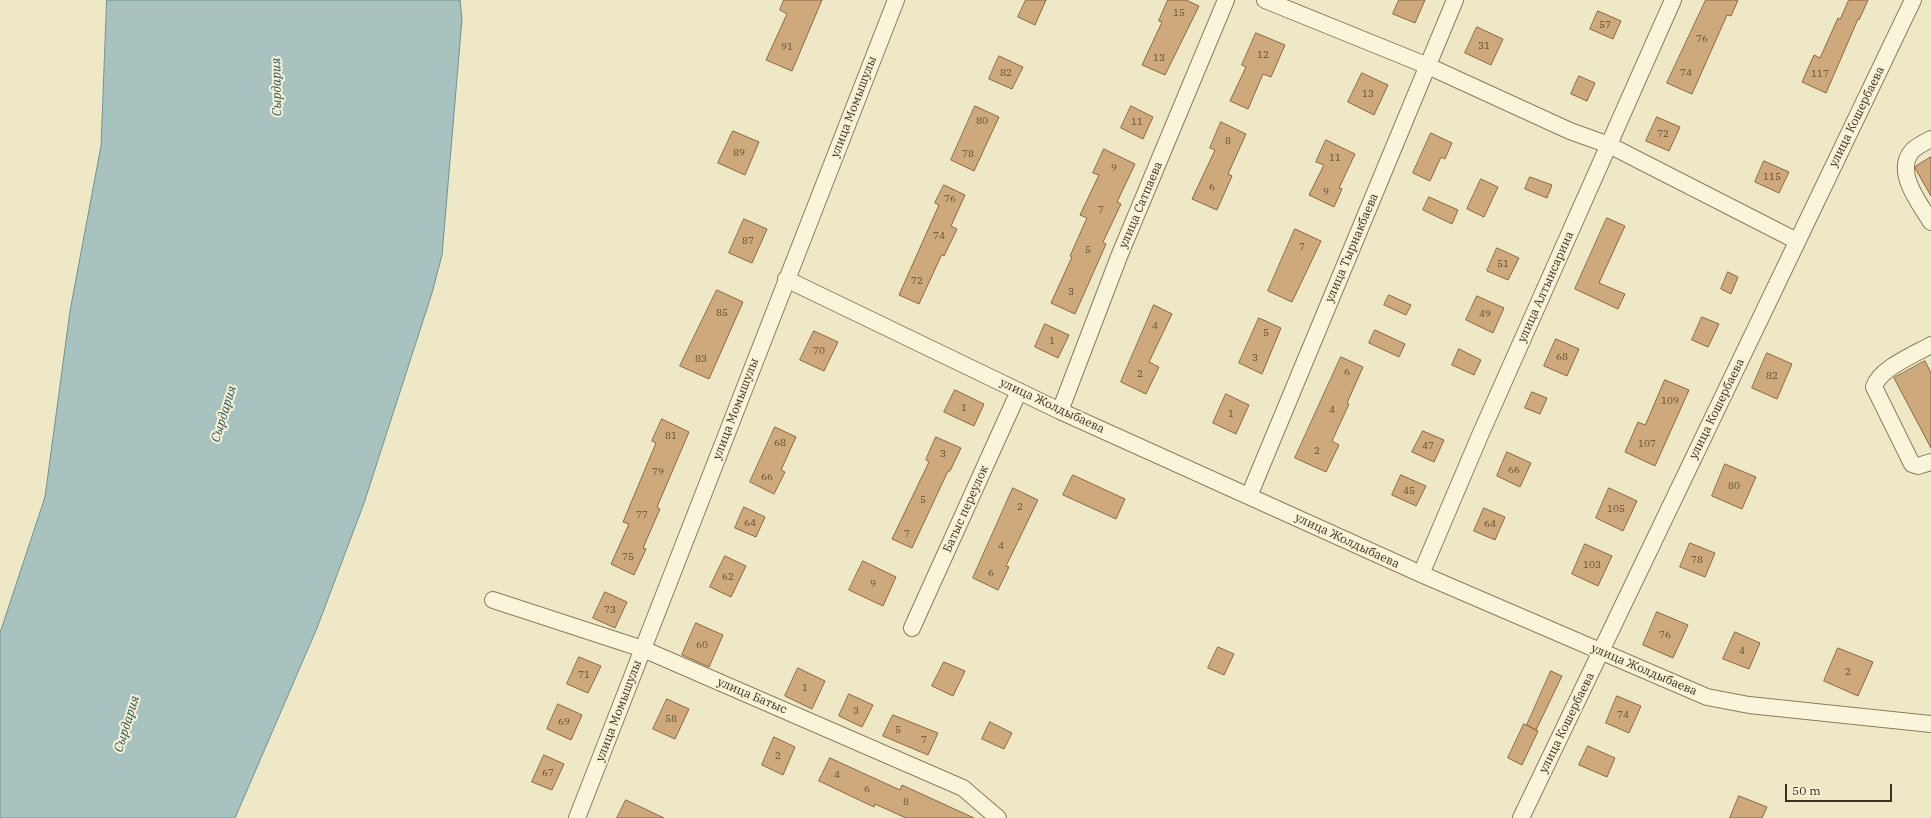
<!DOCTYPE html>
<meta charset="utf-8">
<style>
body{margin:0}
#map{position:relative;width:1931px;height:818px;overflow:hidden;background:#efe8c7;font-family:"IBM Plex Serif",serif}
canvas{display:block}
.scale{position:absolute;left:1785px;top:784px;width:107px;height:18px;box-sizing:border-box;border:2px solid #3c311f;border-top:0;padding-left:5px;font-size:12px;line-height:14px;white-space:nowrap;color:#3c311f;-webkit-text-stroke:3px #f7f1d6;paint-order:stroke}
</style>
<div id="map">
<canvas width="1931" height="818"></canvas>
<div class="scale">50 m</div>
</div>
<script>
const ctx = document.querySelector('canvas').getContext('2d');
ctx.lineJoin = 'round';
function paint(path, color) {
  ctx.fillStyle = color;
  ctx.fill(path, 'evenodd');
}
function trace(path, color, width, dash) {
  ctx.strokeStyle = color;
  ctx.lineWidth = width;
  ctx.lineCap = dash ? 'butt' : 'round';
  ctx.setLineDash(dash || []);
  ctx.stroke(path);
}
function label(font, color, halo, rows, align = 'center') {
  ctx.font = font + ' "IBM Plex Serif",serif';
  ctx.lineWidth = 4;
  ctx.setLineDash([]);
  ctx.textBaseline = 'middle';
  ctx.strokeStyle = halo;
  ctx.fillStyle = color;
  for (const [text, x, y, turn = 0] of rows) {
    ctx.save();
    ctx.translate(x, y);
    ctx.rotate((+turn || 0) * Math.PI / 180);
    ctx.textAlign = isNaN(turn) ? turn : align;
    if (halo) ctx.strokeText(text, 0, 0);
    ctx.fillText(text, 0, 0);
    ctx.restore();
  }
}
const water = new Path2D(`
 M 107,0 L 460,0 L 462,19 L 442,255 L 432,293 L 364,503 L 317,628 L 235,818 L 0,818 L 0,633 L 45,497 L 70,311 L 101,146 Z`);
paint(water, '#a8c3bf');
trace(water, '#6e928e', 1);
const building = new Path2D(`
 M 784,0 L 822,0 L 792,71 L 766,60 L 787,14 L 780,10 Z
 M 1026,0 L 1046,0 L 1035,25 L 1018,17 Z
 M 1168,0 L 1186,0 L 1199,6 L 1165,75 L 1142,65 L 1162,22 L 1159,21 Z
 M 1399,0 L 1425,0 L 1415,23 L 1393,14 Z
 M 1706,0 L 1738,0 L 1731,16 L 1727,15 L 1692,94 L 1667,83 Z
 M 1849,0 L 1868,0 L 1859,20 L 1858,19 L 1826,93 L 1802,82 L 1814,55 L 1820,58 L 1838,18 L 1840,19 Z
 M 1598,11 L 1621,21 L 1613,39 L 1590,29 Z
 M 1477,27 L 1503,39 L 1491,65 L 1465,53 Z
 M 1256,33 L 1285,45 L 1271,77 L 1263,74 L 1248,109 L 1230,101 L 1246,67 L 1242,65 Z
 M 999,56 L 1023,67 L 1012,89 L 989,79 Z
 M 1362,73 L 1388,85 L 1374,115 L 1348,102 Z
 M 1579,76 L 1595,83 L 1587,101 L 1571,94 Z
 M 975,106 L 999,117 L 974,171 L 951,160 Z
 M 1131,106 L 1153,117 L 1143,139 L 1121,128 Z
 M 1657,117 L 1680,127 L 1669,151 L 1646,141 Z
 M 1221,122 L 1246,134 L 1228,174 L 1232,176 L 1217,210 L 1192,199 L 1215,150 L 1210,148 Z
 M 733,131 L 759,142 L 745,175 L 718,163 Z
 M 1431,133 L 1452,143 L 1445,159 L 1441,157 L 1430,181 L 1413,173 Z
 M 1326,140 L 1355,154 L 1339,188 L 1342,189 L 1334,207 L 1309,195 L 1324,165 L 1316,162 Z
 M 1104,149 L 1135,164 L 1117,202 L 1121,204 L 1103,242 L 1106,244 L 1075,314 L 1051,303 L 1072,257 L 1070,256 L 1087,218 L 1080,215 L 1099,175 L 1093,173 Z
 M 1931,157 L 1931,196 L 1915,168 L 1916,166 Z
 M 1764,161 L 1789,172 L 1779,193 L 1755,182 Z
 M 1530,177 L 1552,185 L 1547,198 L 1525,189 Z
 M 1481,179 L 1498,187 L 1484,217 L 1467,209 Z
 M 944,185 L 965,195 L 951,226 L 957,229 L 944,256 L 942,254 L 919,304 L 899,295 L 939,205 L 935,203 Z
 M 1429,197 L 1458,210 L 1452,224 L 1423,210 Z
 M 1607,218 L 1625,226 L 1599,283 L 1625,294 L 1618,309 L 1575,289 Z
 M 744,219 L 767,229 L 752,263 L 729,253 Z
 M 1295,229 L 1321,241 L 1292,302 L 1268,291 Z
 M 1497,248 L 1519,258 L 1508,280 L 1487,271 Z
 M 1728,272 L 1738,277 L 1731,294 L 1721,289 Z
 M 717,290 L 743,302 L 709,379 L 680,366 Z
 M 1389,295 L 1411,305 L 1406,315 L 1384,305 Z
 M 1477,296 L 1504,308 L 1493,333 L 1466,320 Z
 M 1154,305 L 1172,314 L 1149,362 L 1159,367 L 1146,394 L 1121,382 Z
 M 1702,317 L 1719,324 L 1708,347 L 1692,340 Z
 M 1259,318 L 1281,328 L 1262,374 L 1239,363 Z
 M 1045,324 L 1069,335 L 1058,358 L 1035,347 Z
 M 1375,330 L 1405,344 L 1399,357 L 1369,343 Z
 M 814,331 L 838,342 L 824,371 L 800,360 Z
 M 1556,339 L 1579,349 L 1567,376 L 1544,366 Z
 M 1459,349 L 1481,360 L 1474,375 L 1452,365 Z
 M 1767,353 L 1792,364 L 1777,399 L 1752,388 Z
 M 1341,357 L 1363,367 L 1347,403 L 1349,404 L 1332,441 L 1339,445 L 1326,472 L 1295,458 Z
 M 1925,361 L 1931,373 L 1931,448 L 1894,378 Z
 M 1665,380 L 1689,390 L 1655,466 L 1625,452 L 1638,422 L 1645,425 Z
 M 955,390 L 984,404 L 974,426 L 944,412 Z
 M 1532,392 L 1547,398 L 1540,414 L 1525,408 Z
 M 1226,394 L 1249,405 L 1236,434 L 1213,423 Z
 M 662,419 L 689,432 L 657,507 L 660,509 L 643,548 L 646,549 L 634,575 L 611,564 L 629,524 L 623,522 L 656,443 L 652,441 Z
 M 775,427 L 796,437 L 781,470 L 785,472 L 774,494 L 750,482 Z
 M 1423,431 L 1444,440 L 1434,462 L 1412,452 Z
 M 936,437 L 961,448 L 950,471 L 948,471 L 912,548 L 892,539 L 929,462 L 926,460 Z
 M 1507,452 L 1531,463 L 1520,487 L 1497,476 Z
 M 1725,464 L 1756,477 L 1742,509 L 1712,496 Z
 M 1073,475 L 1125,499 L 1116,519 L 1063,495 Z
 M 1401,475 L 1426,486 L 1416,506 L 1392,495 Z
 M 1013,488 L 1038,500 L 1006,566 L 1009,567 L 998,590 L 973,578 Z
 M 1609,488 L 1637,501 L 1623,531 L 1596,518 Z
 M 744,507 L 765,517 L 756,537 L 735,528 Z
 M 1484,508 L 1505,517 L 1495,540 L 1474,531 Z
 M 1690,543 L 1715,553 L 1705,577 L 1680,567 Z
 M 1585,544 L 1612,556 L 1598,586 L 1572,574 Z
 M 725,556 L 746,566 L 731,597 L 710,587 Z
 M 863,561 L 896,577 L 883,606 L 849,590 Z
 M 605,592 L 627,602 L 615,628 L 593,618 Z
 M 1657,612 L 1688,625 L 1673,658 L 1643,645 Z
 M 696,623 L 723,635 L 709,667 L 682,655 Z
 M 1735,632 L 1760,643 L 1749,669 L 1723,659 Z
 M 1218,647 L 1234,654 L 1224,675 L 1208,668 Z
 M 1838,648 L 1873,662 L 1858,696 L 1824,681 Z
 M 579,657 L 601,666 L 588,693 L 567,684 Z
 M 944,662 L 965,671 L 953,696 L 932,686 Z
 M 798,668 L 825,681 L 812,709 L 785,696 Z
 M 1551,671 L 1562,676 L 1536,730 L 1527,725 Z
 M 849,694 L 873,705 L 862,727 L 839,716 Z
 M 1617,696 L 1641,706 L 1629,733 L 1606,723 Z
 M 667,699 L 689,709 L 675,739 L 653,729 Z
 M 558,704 L 582,715 L 571,740 L 547,729 Z
 M 893,715 L 938,733 L 928,755 L 883,736 Z
 M 990,722 L 1012,733 L 1004,749 L 982,739 Z
 M 1524,724 L 1538,731 L 1522,765 L 1508,758 Z
 M 774,737 L 795,747 L 783,775 L 762,765 Z
 M 1588,746 L 1615,758 L 1607,777 L 1579,765 Z
 M 544,755 L 564,764 L 552,790 L 532,782 Z
 M 830,758 L 900,790 L 902,785 L 974,818 L 906,818 L 875,804 L 874,807 L 819,781 Z
 M 1739,796 L 1767,807 L 1762,818 L 1730,818 Z
 M 626,800 L 664,818 L 617,818 Z`);
paint(building, '#cea97c');
trace(building, '#8b6841', 1);
const minor = new Path2D(`
 M 1265,0 L 1428,66 L 1570,131 L 1609,145 L 1797,241
 M 1931,139 C 1925,142 1917,146 1912,151 C 1894,172 1920,204 1931,222
 M 786,279 L 1060,411 L 1421,574 L 1707,697 L 1749,705 L 1931,724
 M 1931,345 C 1915,354 1879,369 1874,387 L 1912,464 L 1918,466 L 1931,462
 M 1060,411 L 1120,254 L 1226,0
 M 1249,496 L 1455,0
 M 1421,574 L 1481,433 L 1673,0
 M 493,600 L 643,649 L 963,788 L 998,818
 M 912,628 L 1019,391
 M 577,818 L 896,0
 M 1521,818 L 1913,0`);
trace(minor, '#8c7b5b', 18);
trace(minor, '#faf4da', 16);
label('10px', '#604f36', null, [
 ["15",1179,13],
 ["57",1605,25],
 ["76",1702,39],
 ["31",1484,46],
 ["91",787,47],
 ["12",1263,55],
 ["13",1159,58],
 ["82",1006,73],
 ["74",1686,73],
 ["117",1820,74],
 ["13",1368,94],
 ["80",982,121],
 ["11",1137,122],
 ["72",1663,134],
 ["8",1228,141],
 ["89",739,153],
 ["78",968,154],
 ["11",1335,158],
 ["9",1114,168],
 ["115",1772,177],
 ["6",1212,187],
 ["9",1326,192],
 ["76",950,199],
 ["7",1101,210],
 ["74",939,236],
 ["87",748,241],
 ["7",1302,247],
 ["5",1088,250],
 ["51",1503,264],
 ["72",917,281],
 ["3",1071,292],
 ["85",722,313],
 ["49",1485,314],
 ["4",1155,326],
 ["5",1266,333],
 ["1",1052,341],
 ["70",819,351],
 ["68",1562,357],
 ["3",1255,358],
 ["83",701,359],
 ["6",1347,372],
 ["2",1140,374],
 ["82",1772,376],
 ["109",1670,401],
 ["1",964,408],
 ["4",1332,410],
 ["1",1231,414],
 ["81",671,436],
 ["68",780,443],
 ["107",1647,444],
 ["47",1428,446],
 ["2",1317,451],
 ["3",943,454],
 ["66",1514,470],
 ["79",658,472],
 ["66",767,477],
 ["80",1734,486],
 ["45",1409,491],
 ["5",923,500],
 ["2",1020,507],
 ["105",1616,509],
 ["77",642,515],
 ["64",750,523],
 ["64",1490,524],
 ["7",907,534],
 ["4",1001,546],
 ["75",628,557],
 ["78",1697,560],
 ["103",1592,565],
 ["6",991,573],
 ["62",728,577],
 ["9",873,584],
 ["73",610,610],
 ["76",1665,635],
 ["60",702,645],
 ["4",1742,651],
 ["2",1848,672],
 ["71",584,675],
 ["1",805,688],
 ["3",856,711],
 ["74",1623,715],
 ["58",671,719],
 ["69",564,722],
 ["5",898,730],
 ["7",924,740],
 ["2",778,756],
 ["67",548,773],
 ["4",837,775],
 ["6",867,789],
 ["8",906,802]
]);
label('12px', '#3c311f', '#f7f1d6', [
 ["улица Момышулы",854,107,-69],
 ["улица Кошербаева",1857,117,-64],
 ["улица Сатпаева",1141,205,-67],
 ["улица Тырнакбаева",1352,248,-67],
 ["улица Алтынсарина",1546,287,-66],
 ["улица Жолдыбаева",1052,406,25],
 ["улица Момышулы",736,409,-69],
 ["улица Кошербаева",1717,409,-64],
 ["Батыс переулок",966,509,-66],
 ["улица Жолдыбаева",1347,541,25],
 ["улица Жолдыбаева",1644,670,23],
 ["улица Батыс",752,696,23],
 ["улица Момышулы",619,711,-69],
 ["улица Кошербаева",1567,723,-64]
]);
label('italic 13px', '#2e595b', '#f7f1d6', [
 ["Сырдария",277,87,-91],
 ["Сырдария",224,414,-73],
 ["Сырдария",127,724,-73]
]);
</script>
